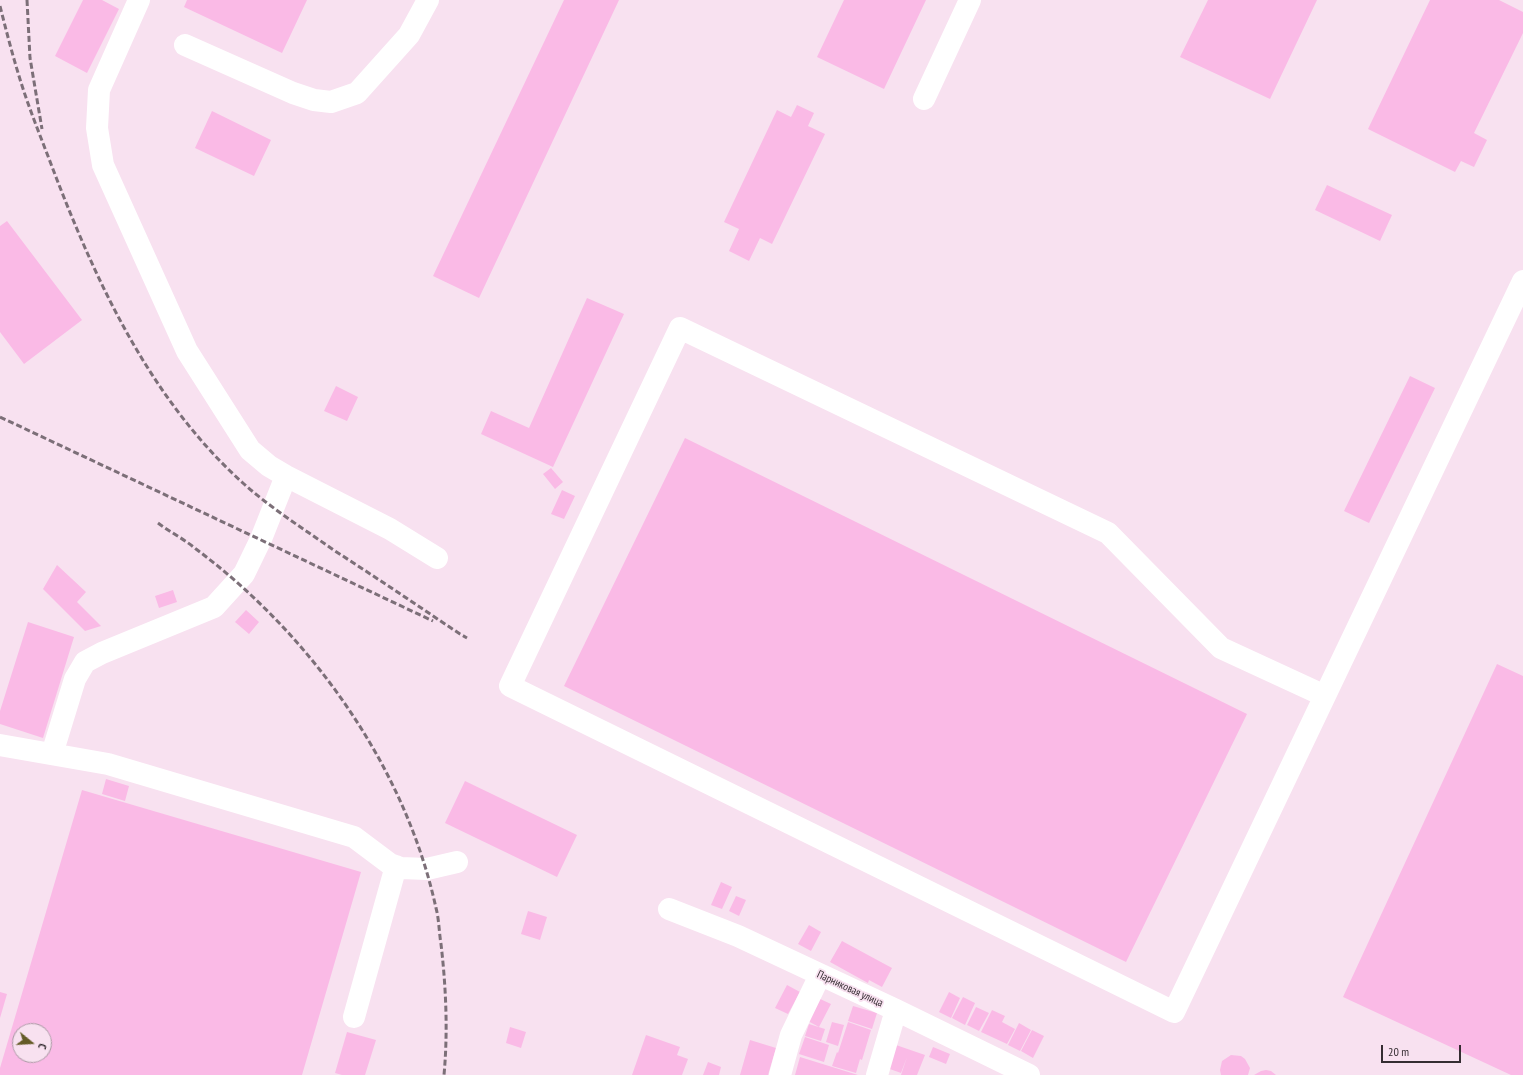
<!DOCTYPE html>
<meta charset="utf-8">
<style>
body{margin:0}
#map{position:relative;width:1523px;height:1075px;overflow:hidden;background:#f8e1f0;font-family:"PT Sans Narrow",sans-serif}
canvas{display:block}
.north{position:absolute;left:12px;top:1023px;width:40px;height:40px;box-sizing:border-box;background:#f8e1f0;border:1px solid #aa99a4;border-radius:50%;rotate:108deg;font-size:11px;font-weight:700;line-height:16px;text-align:center;color:#352d32}
.north::after{content:'';display:block;margin:auto;width:14px;height:18px;background:#645b27;clip-path:polygon(50% 0,100% 100%,50% 72%,0 100%)}
.scale{position:absolute;left:1381px;top:1045px;width:80px;height:18px;box-sizing:border-box;border:2px solid #352d32;border-top:0;padding-left:5px;font-size:12px;line-height:14px;white-space:nowrap;color:#352d32;-webkit-text-stroke:3px #f8e1f0;paint-order:stroke}
</style>
<div id="map">
<canvas width="1523" height="1075"></canvas>
<div class="north">С</div>
<div class="scale">20 m</div>
</div>
<script>
const ctx = document.querySelector('canvas').getContext('2d');
ctx.lineJoin = 'round';
function paint(path, color) {
  ctx.fillStyle = color;
  ctx.fill(path, 'evenodd');
}
function trace(path, color, width, dash) {
  ctx.strokeStyle = color;
  ctx.lineWidth = width;
  ctx.lineCap = dash ? 'butt' : 'round';
  ctx.setLineDash(dash || []);
  ctx.stroke(path);
}
function label(font, color, halo, rows, align = 'center') {
  ctx.font = font + ' "PT Sans Narrow",sans-serif';
  ctx.lineWidth = 3.5;
  ctx.setLineDash([]);
  ctx.textBaseline = 'middle';
  ctx.strokeStyle = halo;
  ctx.fillStyle = color;
  for (const [text, x, y, turn = 0] of rows) {
    ctx.save();
    ctx.translate(x, y);
    ctx.rotate((+turn || 0) * Math.PI / 180);
    ctx.textAlign = isNaN(turn) ? turn : align;
    if (halo) ctx.strokeText(text, 0, 0);
    ctx.fillText(text, 0, 0);
    ctx.restore();
  }
}
paint(new Path2D(`
 M 83,0 L 102,0 L 119,9 L 87,73 L 55,56 Z
 M 187,0 L 307,0 L 282,53 L 184,7 Z
 M 564,0 L 619,0 L 479,298 L 433,276 Z
 M 844,0 L 926,0 L 884,89 L 817,57 Z
 M 1208,0 L 1317,0 L 1270,99 L 1180,57 Z
 M 1430,0 L 1499,0 L 1523,12 L 1523,33 L 1474,133 L 1487,140 L 1474,167 L 1461,161 L 1455,172 L 1368,129 Z
 M 797,105 L 814,113 L 808,126 L 825,134 L 772,244 L 760,238 L 749,261 L 729,251 L 739,229 L 724,222 L 777,110 L 791,117 Z
 M 212,111 L 271,140 L 254,176 L 195,148 Z
 M 1327,185 L 1392,215 L 1380,241 L 1315,210 Z
 M 7,221 L 82,320 L 24,364 L 0,332 L 0,226 Z
 M 587,298 L 624,314 L 553,467 L 481,434 L 491,411 L 529,428 Z
 M 1410,376 L 1435,388 L 1369,523 L 1344,511 Z
 M 336,386 L 358,397 L 347,421 L 324,411 Z
 M 685,438 L 1247,714 L 1126,962 L 564,686 Z
 M 551,468 L 563,482 L 555,489 L 543,474 Z
 M 562,490 L 575,496 L 564,519 L 551,514 Z
 M 57,565 L 86,592 L 77,602 L 101,626 L 85,631 L 43,589 Z
 M 173,590 L 177,602 L 159,608 L 155,596 Z
 M 246,610 L 259,622 L 249,634 L 235,622 Z
 M 28,622 L 74,637 L 43,738 L 0,724 L 0,711 Z
 M 1497,664 L 1523,676 L 1523,1075 L 1511,1075 L 1343,997 Z
 M 106,779 L 129,786 L 125,801 L 102,794 Z
 M 465,781 L 577,835 L 557,877 L 445,823 Z
 M 82,790 L 361,872 L 302,1075 L 0,1075 L 0,1068 ZM 20,1031 L 44,1031 L 44,1055 L 20,1055 Z
 M 721,882 L 732,887 L 722,909 L 711,905 Z
 M 736,896 L 746,900 L 739,916 L 729,911 Z
 M 528,911 L 547,917 L 540,940 L 521,934 Z
 M 809,925 L 821,932 L 811,951 L 798,944 Z
 M 842,941 L 892,968 L 882,987 L 869,980 L 868,983 L 830,962 Z
 M 787,985 L 800,992 L 788,1014 L 775,1008 Z
 M 0,992 L 7,994 L 0,1018 Z
 M 949,992 L 960,998 L 951,1018 L 939,1012 Z
 M 963,997 L 975,1003 L 965,1025 L 952,1018 Z
 M 818,998 L 831,1004 L 819,1027 L 806,1020 Z
 M 853,1006 L 877,1013 L 872,1029 L 848,1021 Z
 M 976,1007 L 989,1013 L 979,1031 L 967,1025 Z
 M 992,1010 L 1005,1016 L 1002,1022 L 1015,1029 L 1007,1044 L 981,1032 Z
 M 832,1022 L 844,1025 L 838,1046 L 826,1042 Z
 M 848,1022 L 871,1030 L 862,1060 L 860,1059 L 856,1073 L 832,1066 L 837,1052 L 838,1053 Z
 M 1019,1023 L 1031,1030 L 1020,1051 L 1008,1045 Z
 M 809,1024 L 825,1029 L 821,1041 L 805,1036 Z
 M 510,1027 L 526,1032 L 521,1048 L 506,1043 Z
 M 1032,1030 L 1044,1036 L 1033,1058 L 1021,1051 Z
 M 347,1032 L 376,1040 L 365,1075 L 342,1075 L 335,1073 Z
 M 646,1035 L 680,1047 L 677,1055 L 688,1059 L 682,1075 L 632,1075 Z
 M 805,1037 L 829,1045 L 824,1062 L 799,1054 Z
 M 750,1040 L 776,1048 L 768,1075 L 740,1075 Z
 M 896,1045 L 925,1055 L 917,1075 L 901,1075 L 907,1057 L 901,1073 L 887,1068 Z
 M 933,1047 L 950,1054 L 946,1064 L 929,1057 Z
 M 1231,1055 L 1241,1056 L 1245,1059 L 1250,1068 L 1248,1075 L 1221,1075 L 1220,1070 L 1222,1061 Z
 M 800,1057 L 858,1075 L 795,1075 Z
 M 708,1062 L 721,1067 L 719,1075 L 703,1075 Z
 M 1266,1070 L 1271,1071 L 1276,1075 L 1254,1075 L 1261,1071 Z`), '#fabae6');
trace(new Path2D(`
 M 139,0 L 99,90 L 97,128 L 103,165 L 187,351 L 250,450 L 269,466 L 286,476 L 390,529 L 437,558
 M 185,45 L 293,93 L 314,100 L 331,102 L 357,93 L 409,35 L 428,0
 M 924,99 L 970,0
 M 1325,696 L 1221,648 L 1108,533 L 680,328 L 510,686 L 1174,1012 L 1523,281
 M 0,745 L 108,764 L 354,837 L 390,864 L 401,868 L 427,869 L 457,862
 M 52,754 L 75,679 L 85,662 L 102,653 L 214,607 L 244,574 L 261,539 L 286,476
 M 669,909 L 738,936 L 896,1010 L 1029,1075
 M 354,1017 L 396,866
 M 780,1075 L 791,1035 L 820,975
 M 877,1075 L 896,1010`), '#fff', 22);
trace(new Path2D(`
 M 27,0 L 30,58 L 42,129
 M 0,6 C 6,30 12,53 19,76 C 28,106 40,135 51,164 C 95,280 150,400 244,484 C 272,509 304,529 335,551 C 377,578 418,606 460,634 L 467,638
 M 0,417 L 433,621
 M 158,523 C 170,532 184,539 196,549 C 311,635 405,766 436,908 C 439,919 439,932 441,944 C 446,987 448,1032 444,1075`), '#7c6f78', 3, [6, 3]);
label('11px', '#352d32', '#f8e1f0', [
 ["Парниковая улица",850,989,25]
]);
</script>
